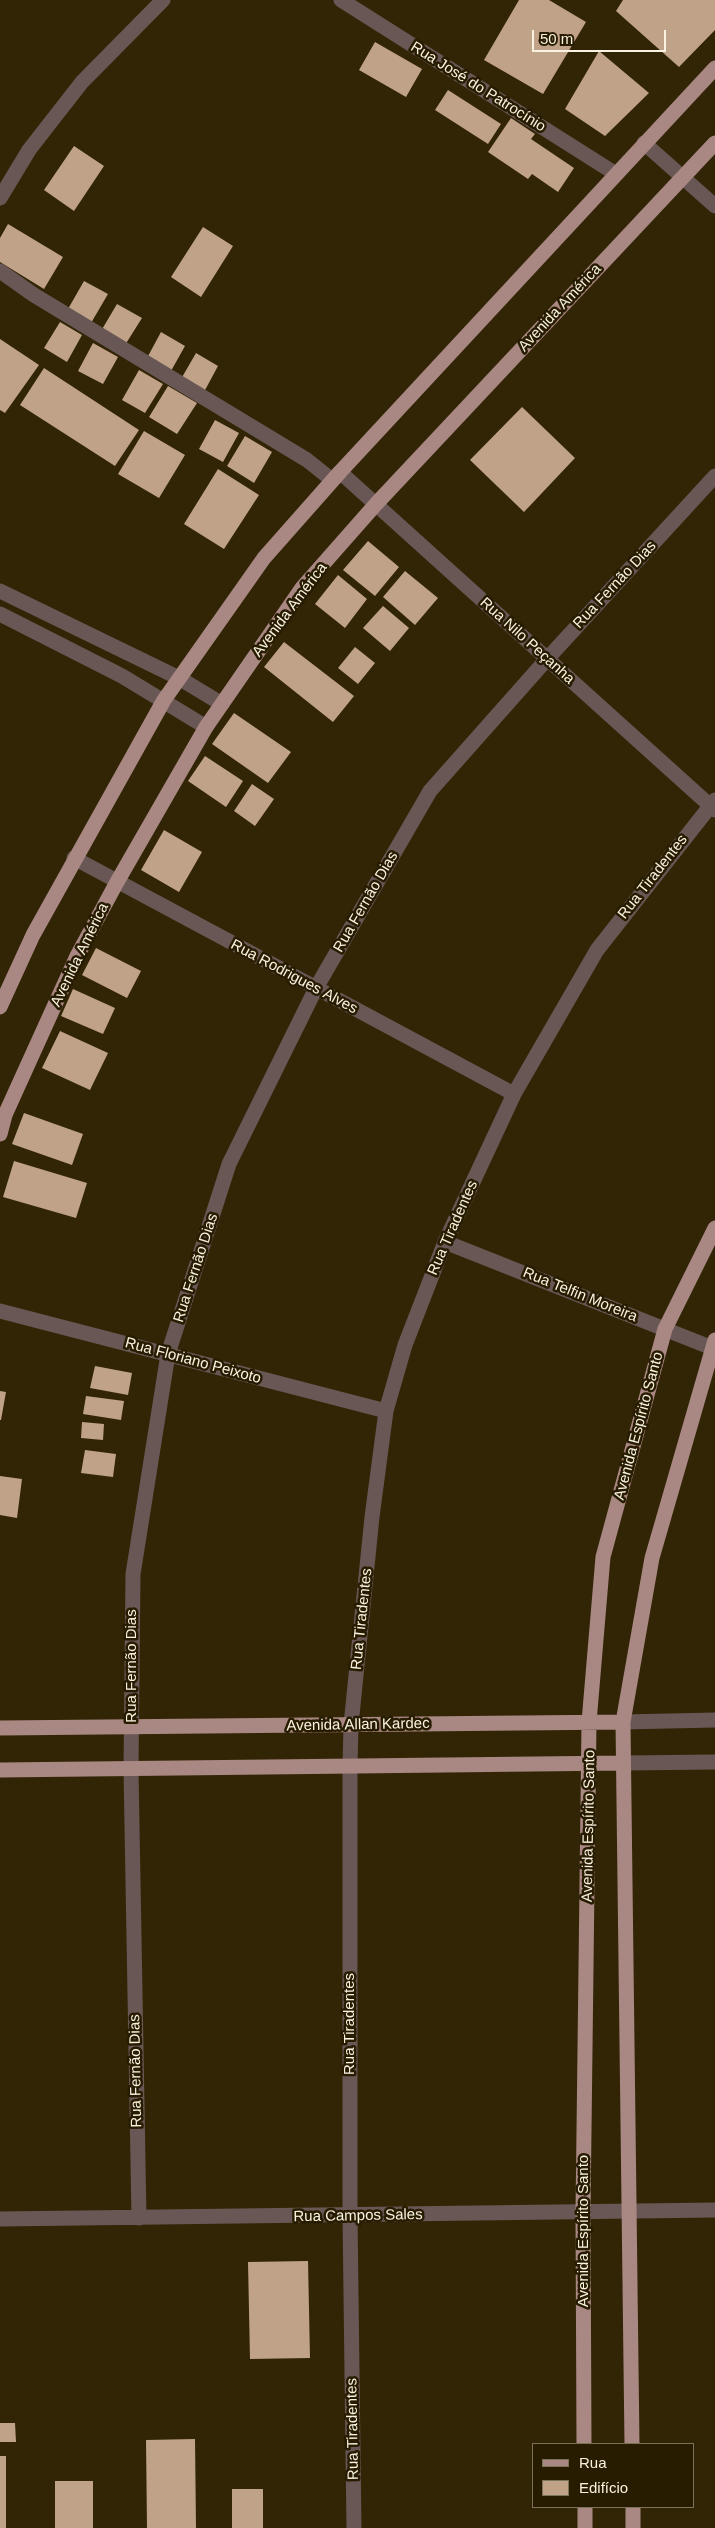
<!DOCTYPE html>
<meta charset="utf-8">
<style>
body{margin:0}
#map{position:relative;width:715px;height:2528px;overflow:hidden;background:#312506;font-family:Helvetica,sans-serif}
canvas{display:block}
.legend{position:absolute;left:532px;top:2443px;width:162px;height:65px;box-sizing:border-box;background:#271c00;border:1px solid #7b725a;margin:0;padding:6px 9px;list-style:none;font-size:15px;color:#f9f2e0}
.legend li{display:flex;align-items:center;gap:10px;height:25px}
.legend b{width:25px;border:1px solid #7b725a}
.scale{position:absolute;left:532px;top:30px;width:134px;height:22px;box-sizing:border-box;border:2px solid #f9f2e0;border-top:0;padding-left:6px;font-size:15px;line-height:18px;white-space:nowrap;color:#f9f2e0;-webkit-text-stroke:4px #271c00;paint-order:stroke}
</style>
<div id="map">
<canvas width="715" height="2528"></canvas>
<ul class="legend">
<li><b style="height:6px;background:#a98782"></b>Rua</li>
<li><b style="height:14px;background:#c0a288"></b>Edifício</li>
</ul>
<div class="scale">50 m</div>
</div>
<script>
const ctx = document.querySelector('canvas').getContext('2d');
ctx.lineJoin = 'round';
function paint(path, color) {
  ctx.fillStyle = color;
  ctx.fill(path, 'evenodd');
}
function trace(path, color, width, dash) {
  ctx.strokeStyle = color;
  ctx.lineWidth = width;
  ctx.lineCap = dash ? 'butt' : 'round';
  ctx.setLineDash(dash || []);
  ctx.stroke(path);
}
function label(font, color, halo, rows, align = 'center') {
  ctx.font = font + ' Helvetica,sans-serif';
  ctx.lineWidth = 5;
  ctx.setLineDash([]);
  ctx.textBaseline = 'middle';
  ctx.strokeStyle = halo;
  ctx.fillStyle = color;
  for (const [text, x, y, turn = 0] of rows) {
    ctx.save();
    ctx.translate(x, y);
    ctx.rotate((+turn || 0) * Math.PI / 180);
    ctx.textAlign = isNaN(turn) ? turn : align;
    if (halo) ctx.strokeText(text, 0, 0);
    ctx.fillText(text, 0, 0);
    ctx.restore();
  }
}
paint(new Path2D(`
 M 519,0 L 549,0 L 586,22 L 543,94 L 484,60 Z
 M 623,0 L 715,0 L 715,30 L 679,67 L 616,11 Z
 M 375,42 L 422,69 L 406,97 L 359,70 Z
 M 599,51 L 649,93 L 605,136 L 565,109 Z
 M 448,90 L 501,124 L 488,144 L 435,110 Z
 M 511,118 L 535,134 L 531,139 L 574,168 L 558,192 L 532,174 L 528,179 L 488,152 Z
 M 74,146 L 104,166 L 74,211 L 44,190 Z
 M 8,224 L 63,257 L 44,289 L 0,262 L 0,238 Z
 M 203,227 L 233,246 L 201,297 L 171,277 Z
 M 84,281 L 108,294 L 91,323 L 68,309 Z
 M 117,304 L 142,318 L 125,345 L 101,331 Z
 M 60,322 L 82,335 L 67,362 L 44,348 Z
 M 161,332 L 185,346 L 171,371 L 147,358 Z
 M 0,339 L 39,365 L 5,413 L 0,410 Z
 M 93,343 L 118,357 L 103,384 L 78,371 Z
 M 196,353 L 218,366 L 204,392 L 181,379 Z
 M 44,368 L 139,430 L 115,466 L 20,405 Z
 M 139,370 L 163,384 L 145,413 L 122,400 Z
 M 168,386 L 197,403 L 177,434 L 149,417 Z
 M 522,407 L 575,458 L 524,512 L 470,460 Z
 M 215,420 L 239,433 L 223,462 L 199,449 Z
 M 144,431 L 185,455 L 159,498 L 118,474 Z
 M 245,436 L 272,452 L 254,483 L 227,466 Z
 M 218,469 L 259,495 L 224,549 L 184,524 Z
 M 368,541 L 399,567 L 375,596 L 343,570 Z
 M 405,571 L 438,598 L 415,625 L 383,597 Z
 M 338,575 L 367,599 L 345,628 L 315,604 Z
 M 383,606 L 409,628 L 390,651 L 363,628 Z
 M 284,642 L 354,696 L 333,722 L 264,667 Z
 M 355,647 L 375,663 L 358,684 L 338,668 Z
 M 234,713 L 291,752 L 268,783 L 212,744 Z
 M 205,756 L 243,781 L 226,807 L 188,781 Z
 M 252,784 L 274,799 L 255,826 L 234,811 Z
 M 164,830 L 202,852 L 179,892 L 141,870 Z
 M 96,948 L 141,971 L 127,998 L 82,975 Z
 M 73,989 L 115,1008 L 103,1034 L 61,1016 Z
 M 60,1031 L 108,1053 L 90,1090 L 42,1068 Z
 M 24,1113 L 83,1134 L 72,1165 L 12,1144 Z
 M 14,1161 L 87,1183 L 76,1218 L 3,1197 Z
 M 95,1366 L 132,1373 L 128,1395 L 90,1388 Z
 M 0,1391 L 6,1392 L 1,1420 L 0,1420 Z
 M 86,1396 L 124,1401 L 121,1420 L 83,1414 Z
 M 82,1422 L 104,1424 L 103,1440 L 81,1438 Z
 M 85,1450 L 116,1454 L 113,1477 L 81,1473 Z
 M 0,1476 L 22,1479 L 17,1518 L 0,1515 Z
 M 308,2261 L 310,2358 L 250,2359 L 248,2262 Z
 M 0,2423 L 15,2423 L 16,2442 L 0,2442 Z
 M 195,2439 L 196,2528 L 147,2528 L 146,2440 Z
 M 0,2456 L 6,2456 L 6,2528 L 0,2528 Z
 M 55,2481 L 93,2481 L 93,2528 L 55,2528 Z
 M 232,2489 L 263,2489 L 263,2528 L 232,2528 Z`), '#c0a288');
trace(new Path2D(`
 M 341,0 L 616,174
 M 644,143 L 715,206
 M 0,198 L 29,150 L 82,82 L 163,0
 M 0,271 L 34,295 L 307,460 L 332,480
 M 340,472 L 715,810
 M 0,591 L 179,678 L 222,704
 M 0,614 L 122,676 L 206,727
 M 74,858 L 514,1094
 M 445,1242 L 715,1349
 M 0,1311 L 386,1411
 M 623,1722 L 715,1720
 M 623,1763 L 715,1762
 M 139,2218 L 131,1769 L 133,1574 L 168,1354 L 229,1164 L 316,988 L 430,791 L 547,659 L 715,476
 M 0,2219 L 715,2210
 M 354,2528 L 350,2216 L 350,1766 L 351,1725 L 372,1517 L 386,1411 L 405,1345 L 445,1242 L 514,1094 L 597,950 L 715,800`), '#685755', 15);
trace(new Path2D(`
 M 0,1007 L 33,935 L 164,700 L 264,558 L 340,472 L 715,68
 M 0,1134 L 5,1115 L 77,956 L 117,882 L 206,727 L 302,588 L 376,504 L 715,143
 M 0,1728 L 623,1722
 M 0,1770 L 623,1763
 M 584,2444 L 583,2212 L 589,1722 L 603,1557 L 665,1329 L 715,1228
 M 632,2444 L 623,1722 L 652,1558 L 715,1340
 M 585,2507 L 585,2528
 M 633,2507 L 633,2528`), '#a98782', 15);
label('15px', '#f9f2e0', '#271c00', [
 ["Rua José do Patrocínio",478,87,32],
 ["Avenida América",560,308,-47],
 ["Rua Fernão Dias",615,585,-47],
 ["Avenida América",290,610,-53],
 ["Rua Nilo Peçanha",527,641,42],
 ["Rua Tiradentes",653,877,-52],
 ["Rua Fernão Dias",366,902,-60],
 ["Avenida América",80,955,-64],
 ["Rua Rodrigues Alves",294,977,28],
 ["Rua Tiradentes",453,1228,-66],
 ["Rua Fernão Dias",196,1268,-72],
 ["Rua Telfin Moreira",580,1295,22],
 ["Rua Floriano Peixoto",193,1361,15],
 ["Avenida Espírito Santo",639,1426,-75],
 ["Rua Tiradentes",362,1619,-84],
 ["Rua Fernão Dias",132,1666,-90],
 ["Avenida Allan Kardec",358,1725,-1],
 ["Avenida Espírito Santo",589,1826,-89],
 ["Rua Tiradentes",350,2024,-90],
 ["Rua Fernão Dias",136,2071,-91],
 ["Rua Campos Sales",358,2216,-1],
 ["Avenida Espírito Santo",584,2231,-90],
 ["Rua Tiradentes",353,2429,-91]
]);
</script>
